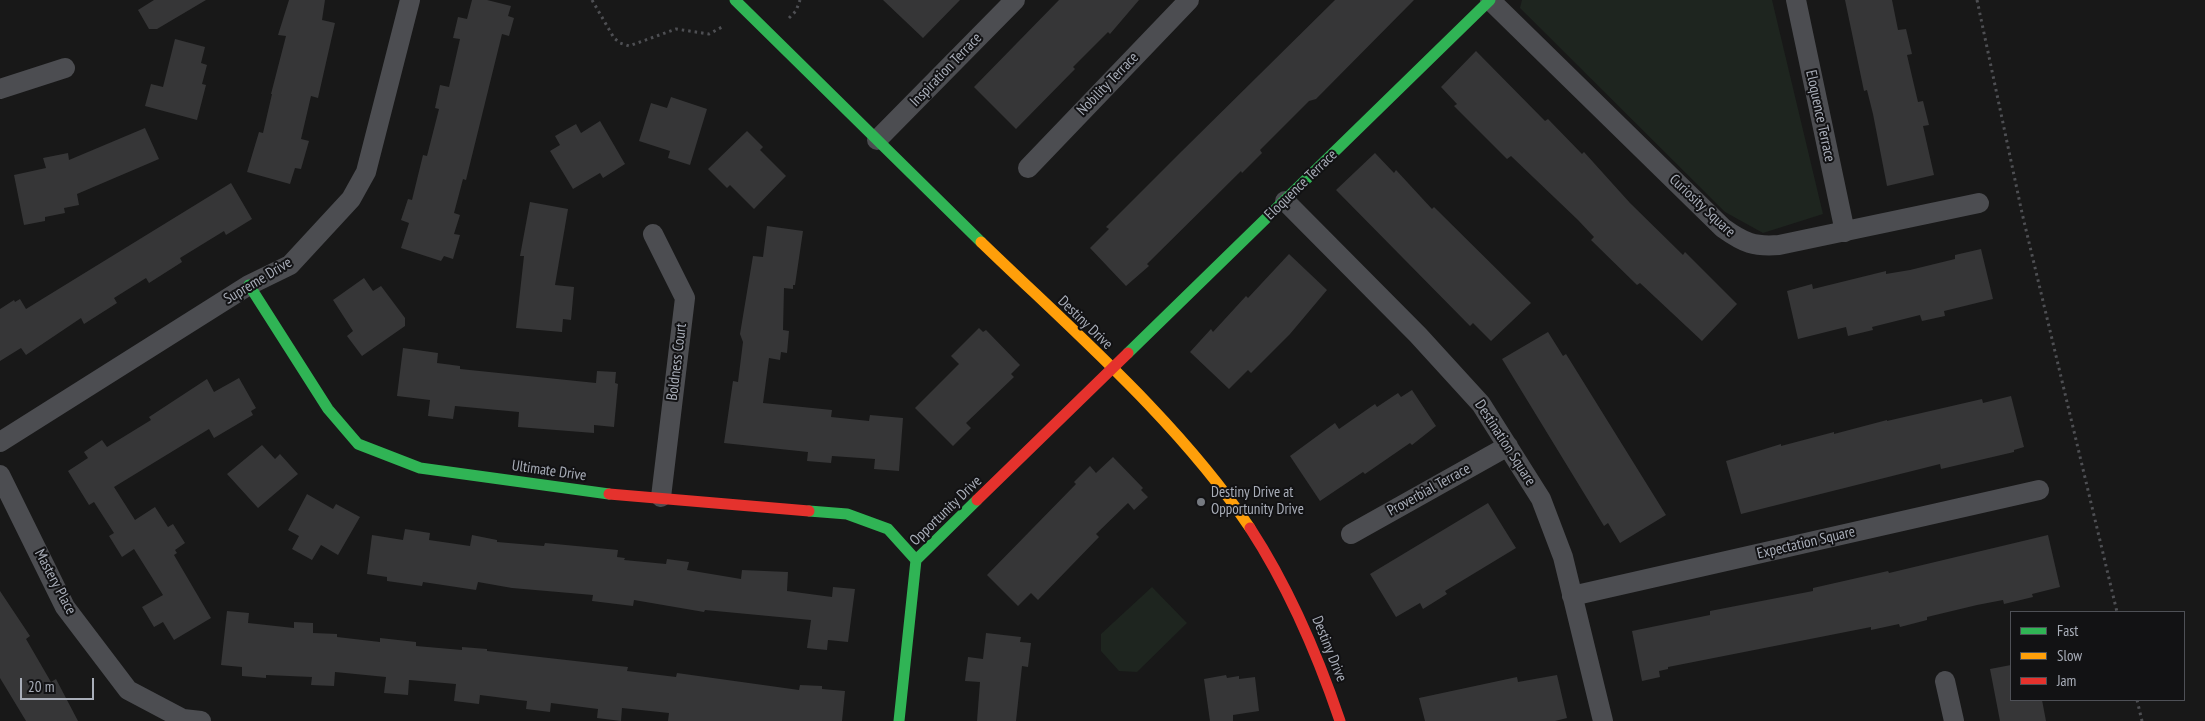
<!DOCTYPE html>
<style>
body{margin:0}
#map{position:relative;width:2205px;height:721px;overflow:hidden;background:#181818;font-family:"PT Sans Narrow",sans-serif}
canvas{display:block}
.legend{position:absolute;left:2010px;top:611px;width:175px;height:90px;box-sizing:border-box;background:#121214;border:1px solid #4e5056;margin:0;padding:6px 9px;list-style:none;font-size:15px;color:#a9aeb9}
.legend li{display:flex;align-items:center;gap:10px;height:25px}
.legend b{width:25px;border:1px solid #4e5056}
.scale{position:absolute;left:20px;top:678px;width:74px;height:22px;box-sizing:border-box;border:2px solid #a9aeb9;border-top:0;padding-left:6px;font-size:15px;line-height:18px;white-space:nowrap;color:#a9aeb9;-webkit-text-stroke:4px #121214;paint-order:stroke}
</style>
<div id="map">
<canvas width="2205" height="721"></canvas>
<ul class="legend">
<li><b style="height:6px;background:#30b455"></b>Fast</li>
<li><b style="height:6px;background:#ff9f0a"></b>Slow</li>
<li><b style="height:6px;background:#e5322d"></b>Jam</li>
</ul>
<div class="scale">20 m</div>
</div>
<script>
const ctx = document.querySelector('canvas').getContext('2d');
ctx.lineJoin = 'round';
function paint(path, color) {
  ctx.fillStyle = color;
  ctx.fill(path, 'evenodd');
}
function trace(path, color, width, dash) {
  ctx.strokeStyle = color;
  ctx.lineWidth = width;
  ctx.lineCap = dash ? 'butt' : 'round';
  ctx.setLineDash(dash || []);
  ctx.stroke(path);
}
function label(font, color, halo, rows, align = 'center') {
  ctx.font = font + ' "PT Sans Narrow",sans-serif';
  ctx.lineWidth = 4;
  ctx.setLineDash([]);
  ctx.textBaseline = 'middle';
  ctx.strokeStyle = halo;
  ctx.fillStyle = color;
  for (const [text, x, y, turn = 0] of rows) {
    ctx.save();
    ctx.translate(x, y);
    ctx.rotate((+turn || 0) * Math.PI / 180);
    ctx.textAlign = isNaN(turn) ? turn : align;
    if (halo) ctx.strokeText(text, 0, 0);
    ctx.fillText(text, 0, 0);
    ctx.restore();
  }
}
paint(new Path2D(`
 M 1522,0 L 1772,0 L 1823,214 L 1763,233 L 1725,212 L 1520,8 Z
 M 1152,587 L 1187,623 L 1137,672 L 1119,671 L 1101,651 L 1101,634 Z`), '#1e251f');
paint(new Path2D(`
 M 154,0 L 206,0 L 157,29 L 149,29 L 138,10 Z
 M 289,0 L 325,0 L 322,20 L 335,23 L 318,98 L 311,96 L 301,139 L 309,141 L 301,169 L 295,168 L 290,184 L 247,172 L 259,132 L 263,133 L 272,94 L 271,94 L 286,36 L 278,35 Z
 M 472,0 L 487,0 L 511,6 L 508,16 L 514,18 L 509,36 L 502,34 L 466,180 L 463,179 L 454,213 L 460,215 L 454,234 L 460,235 L 453,259 L 444,256 L 441,261 L 401,248 L 409,223 L 401,220 L 408,199 L 412,200 L 423,155 L 427,156 L 439,109 L 435,108 L 440,85 L 449,87 L 460,39 L 453,38 L 458,17 L 467,19 Z
 M 883,0 L 960,0 L 923,38 Z
 M 1059,0 L 1139,0 L 1110,34 L 1108,32 L 1073,67 L 1075,69 L 1016,129 L 974,87 Z
 M 1335,0 L 1414,0 L 1316,99 L 1309,101 L 1260,150 L 1262,153 L 1242,173 L 1241,171 L 1147,264 L 1149,266 L 1126,286 L 1090,248 L 1109,229 L 1106,227 L 1182,151 Z
 M 1845,0 L 1892,0 L 1898,30 L 1906,29 L 1912,54 L 1907,55 L 1918,102 L 1923,101 L 1929,125 L 1923,126 L 1934,175 L 1887,186 L 1873,114 L 1867,90 L 1864,91 Z
 M 175,39 L 205,47 L 201,63 L 207,65 L 202,84 L 206,85 L 197,120 L 145,106 L 151,84 L 163,87 Z
 M 1476,51 L 1545,121 L 1548,119 L 1582,154 L 1584,152 L 1630,203 L 1683,255 L 1685,252 L 1737,304 L 1702,341 L 1640,283 L 1637,285 L 1591,240 L 1594,237 L 1578,220 L 1511,156 L 1507,159 L 1454,106 L 1457,104 L 1441,87 Z
 M 671,97 L 707,109 L 690,165 L 668,158 L 670,151 L 639,141 L 651,103 L 667,108 Z
 M 600,121 L 625,164 L 603,178 L 600,173 L 573,189 L 550,151 L 560,145 L 555,136 L 576,124 L 581,133 Z
 M 145,128 L 159,159 L 77,194 L 79,205 L 64,208 L 65,213 L 45,217 L 45,221 L 24,225 L 14,175 L 46,168 L 43,158 L 68,153 L 69,160 Z
 M 747,131 L 763,147 L 760,150 L 786,176 L 754,209 L 730,185 L 727,188 L 708,169 Z
 M 1375,153 L 1394,173 L 1396,170 L 1432,209 L 1434,207 L 1531,303 L 1491,341 L 1473,323 L 1470,326 L 1336,190 Z
 M 231,183 L 252,219 L 226,235 L 224,231 L 180,258 L 182,262 L 149,283 L 146,278 L 114,298 L 117,303 L 84,324 L 81,318 L 26,355 L 21,348 L 0,361 L 0,309 L 14,300 L 15,302 L 20,299 L 26,309 Z
 M 530,202 L 568,209 L 555,285 L 574,287 L 571,320 L 563,319 L 562,332 L 516,328 L 524,256 L 520,256 Z
 M 767,226 L 803,231 L 795,285 L 793,285 L 793,289 L 784,288 L 783,330 L 789,331 L 787,353 L 781,352 L 780,360 L 769,358 L 763,403 L 832,410 L 831,417 L 869,421 L 870,415 L 903,418 L 899,471 L 874,469 L 875,459 L 832,456 L 831,463 L 807,461 L 808,452 L 724,443 L 733,381 L 738,382 L 743,342 L 740,334 L 753,256 L 763,257 Z
 M 1981,249 L 1993,299 L 1944,311 L 1945,316 L 1922,321 L 1920,315 L 1872,327 L 1873,330 L 1848,336 L 1846,327 L 1798,339 L 1787,291 L 1812,284 L 1813,289 L 1886,271 L 1886,274 L 1910,270 L 1955,259 L 1955,255 Z
 M 1289,254 L 1327,290 L 1290,334 L 1251,373 L 1248,370 L 1229,389 L 1190,352 L 1211,329 L 1213,332 L 1246,296 L 1248,298 Z
 M 364,278 L 373,291 L 381,286 L 405,318 L 405,326 L 362,356 L 347,336 L 353,331 L 333,300 Z
 M 979,328 L 983,332 L 986,330 L 1020,365 L 1011,374 L 1014,377 L 966,423 L 971,428 L 953,446 L 915,408 L 959,364 L 951,356 Z
 M 1548,332 L 1563,356 L 1566,354 L 1666,515 L 1620,543 L 1608,523 L 1604,526 L 1502,359 Z
 M 403,348 L 438,353 L 437,363 L 460,366 L 460,369 L 596,383 L 597,371 L 616,372 L 615,383 L 618,384 L 614,427 L 594,425 L 594,433 L 518,427 L 519,412 L 455,406 L 453,419 L 428,416 L 430,400 L 397,396 Z
 M 239,378 L 256,408 L 251,411 L 253,415 L 214,438 L 209,429 L 114,487 L 135,520 L 155,507 L 168,527 L 173,524 L 185,543 L 175,550 L 177,553 L 174,555 L 211,618 L 174,640 L 163,622 L 154,627 L 142,607 L 163,595 L 134,549 L 122,557 L 109,536 L 114,533 L 94,502 L 89,505 L 68,471 L 88,458 L 84,452 L 102,440 L 107,447 L 151,420 L 149,417 L 207,379 L 214,392 Z
 M 1412,390 L 1436,426 L 1412,445 L 1410,443 L 1365,474 L 1363,472 L 1320,501 L 1290,456 L 1335,423 L 1339,429 L 1375,404 L 1377,407 L 1398,393 L 1401,397 Z
 M 2011,396 L 2024,447 L 2014,450 L 2014,452 L 1941,469 L 1940,464 L 1741,514 L 1726,461 L 1781,444 L 1781,446 L 1834,432 L 1834,434 L 1887,420 L 1887,421 L 1982,399 L 1983,403 Z
 M 262,445 L 275,459 L 280,454 L 298,474 L 258,508 L 227,474 Z
 M 1113,457 L 1143,488 L 1141,490 L 1148,497 L 1134,510 L 1128,503 L 1096,534 L 1099,537 L 1038,600 L 1031,593 L 1018,606 L 987,575 L 1076,484 L 1074,482 L 1090,466 L 1096,473 Z
 M 307,494 L 333,509 L 336,504 L 360,517 L 338,555 L 321,545 L 312,560 L 292,549 L 299,536 L 288,530 Z
 M 1488,503 L 1516,548 L 1445,591 L 1447,594 L 1423,609 L 1420,603 L 1396,617 L 1370,574 Z
 M 405,529 L 430,533 L 429,540 L 470,546 L 472,535 L 497,540 L 497,542 L 544,546 L 545,543 L 618,550 L 617,557 L 625,558 L 624,560 L 666,564 L 667,559 L 689,562 L 687,570 L 741,579 L 742,570 L 788,572 L 787,591 L 832,597 L 833,587 L 855,589 L 848,642 L 828,640 L 827,650 L 807,648 L 811,620 L 705,610 L 704,612 L 634,600 L 633,606 L 592,601 L 593,595 L 512,588 L 478,582 L 476,590 L 423,582 L 422,586 L 387,581 L 387,577 L 367,574 L 372,535 L 403,540 Z
 M 2048,535 L 2060,587 L 2032,594 L 2033,597 L 2004,604 L 2003,600 L 1977,605 L 1927,617 L 1927,620 L 1900,627 L 1899,624 L 1871,630 L 1871,627 L 1668,667 L 1668,669 L 1659,671 L 1660,677 L 1642,681 L 1632,631 L 1710,615 L 1710,611 L 1813,591 L 1813,588 L 1888,571 L 1889,573 Z
 M 0,591 L 30,636 L 26,639 L 51,682 L 56,679 L 78,721 L 26,721 L 0,678 Z
 M 227,611 L 249,613 L 248,623 L 294,628 L 294,622 L 313,623 L 313,633 L 337,634 L 337,637 L 380,642 L 380,638 L 416,642 L 416,646 L 462,650 L 462,647 L 487,649 L 487,651 L 628,667 L 627,671 L 676,677 L 677,673 L 799,690 L 800,685 L 822,686 L 822,689 L 845,691 L 842,721 L 668,721 L 669,713 L 622,708 L 621,721 L 597,718 L 598,709 L 551,703 L 550,712 L 526,709 L 527,701 L 480,695 L 479,704 L 454,701 L 456,684 L 409,680 L 408,695 L 384,693 L 386,677 L 335,672 L 334,686 L 311,685 L 312,677 L 266,675 L 266,678 L 242,676 L 242,667 L 221,665 Z
 M 986,633 L 1021,637 L 1020,642 L 1031,643 L 1028,667 L 1022,666 L 1016,721 L 977,721 L 980,682 L 965,681 L 968,657 L 983,659 Z
 M 2011,665 L 2011,700 L 2042,700 L 2046,721 L 2000,721 L 1990,669 Z
 M 1226,675 L 1227,678 L 1239,676 L 1239,679 L 1255,677 L 1259,711 L 1233,715 L 1233,721 L 1210,721 L 1204,679 Z
 M 1557,675 L 1567,718 L 1555,721 L 1425,721 L 1419,698 L 1517,677 L 1518,682 Z`), '#363637');
trace(new Path2D(`
 M 592,0 L 614,38 L 620,43 L 629,46 L 676,29 L 709,34 L 724,26
 M 1977,0 L 2022,213 L 2117,612
 M 789,18 L 796,11 L 800,0
 M 2137,700 L 2142,721`), '#4e4f53', 3, [2.5, 4]);
trace(new Path2D(`
 M 1490,0 L 1723,228 C 1744,243 1754,247 1779,245 L 1979,203
 M 1796,0 L 1845,232
 M 0,89 L 65,68
 M 877,140 L 1015,0
 M 1028,168 L 1189,0
 M 1285,201 L 1418,335 L 1481,404 L 1541,499 L 1563,557 L 1603,721
 M 653,234 L 685,298 L 661,497
 M 0,442 L 249,285 L 290,265 L 351,199 L 366,172 L 410,0
 M 0,475 L 65,607 L 128,690 L 183,719 L 201,721
 M 1351,534 L 1508,446
 M 1572,596 L 2039,490
 M 1945,681 L 1954,721`), '#4c4d51', 20);
trace(new Path2D(`
 M 735,0 L 981,242
 M 249,285 L 328,409 L 358,444 L 420,468 L 609,494
 M 1128,353 L 1490,0
 M 809,511 L 847,514 L 888,529 L 916,560
 M 899,721 L 916,560 L 977,500`), '#30b455', 11);
trace(new Path2D(`
 M 981,242 C 1073,331 1178,421 1250,528`), '#ff9f0a', 11);
trace(new Path2D(`
 M 609,494 L 809,511
 M 977,500 L 1128,353
 M 1250,528 C 1289,588 1317,653 1340,721`), '#e5322d', 11);
for (const [x, y, r, color] of [
 [1201,502,5,"#767a81"]
]) {
  const dot = new Path2D();
  dot.arc(x, y, r, 0, 2 * Math.PI);
  ctx.fillStyle = color;
  ctx.fill(dot);
  trace(dot, '#121214', 2);
}
label('15px', '#a9aeb9', '#121214', [
 ["Inspiration Terrace",946,70,-46],
 ["Nobility Terrace",1108,84,-46],
 ["Eloquence Terrace",1820,116,78],
 ["Eloquence Terrace",1301,185,-44],
 ["Curiosity Square",1702,206,43],
 ["Supreme Drive",258,281,-31],
 ["Destiny Drive",1085,323,44],
 ["Boldness Court",677,362,-83],
 ["Destination Square",1505,443,57],
 ["Ultimate Drive",549,471,8],
 ["Proverbial Terrace",1429,490,-29],
 ["Opportunity Drive",946,511,-44],
 ["Expectation Square",1806,543,-13],
 ["Mastery Place",55,582,62],
 ["Destiny Drive",1329,649,68]
]);
label('15px', '#a9aeb9', '#121214', [
 ["Destiny Drive at",1211,493],
 ["Opportunity Drive",1211,510]
], 'left');
</script>
